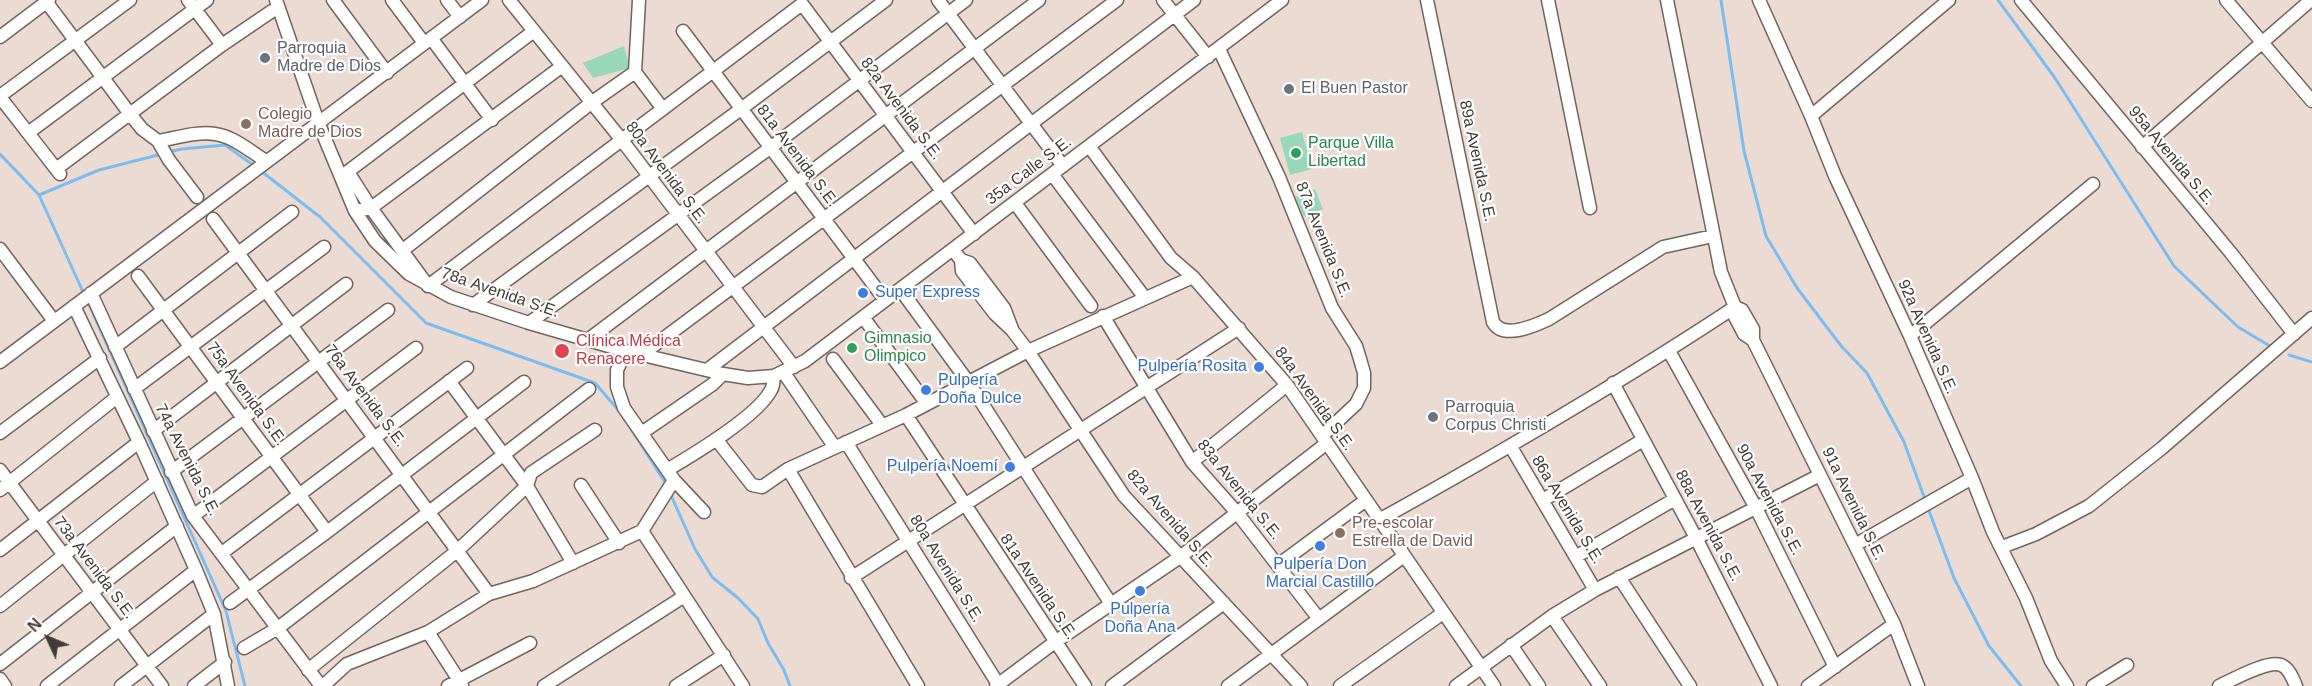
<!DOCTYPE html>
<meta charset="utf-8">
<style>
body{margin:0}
#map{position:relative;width:2312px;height:686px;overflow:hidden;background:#ecdbd2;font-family:Arial,sans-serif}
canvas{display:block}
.north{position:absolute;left:18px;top:608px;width:60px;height:60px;-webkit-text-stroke:4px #fff;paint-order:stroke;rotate:314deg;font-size:16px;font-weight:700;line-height:24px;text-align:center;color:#423b37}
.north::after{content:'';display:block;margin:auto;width:21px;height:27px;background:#423b37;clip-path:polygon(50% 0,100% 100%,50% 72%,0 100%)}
</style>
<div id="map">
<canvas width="2312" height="686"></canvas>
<div class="north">N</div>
</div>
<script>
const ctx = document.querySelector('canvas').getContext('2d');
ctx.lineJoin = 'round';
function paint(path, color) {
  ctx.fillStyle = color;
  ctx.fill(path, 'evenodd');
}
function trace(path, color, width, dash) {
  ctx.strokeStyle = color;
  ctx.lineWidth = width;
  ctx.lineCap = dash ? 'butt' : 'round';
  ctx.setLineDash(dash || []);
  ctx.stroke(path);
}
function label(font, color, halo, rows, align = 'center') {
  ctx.font = font + ' Arial,sans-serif';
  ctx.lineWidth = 4.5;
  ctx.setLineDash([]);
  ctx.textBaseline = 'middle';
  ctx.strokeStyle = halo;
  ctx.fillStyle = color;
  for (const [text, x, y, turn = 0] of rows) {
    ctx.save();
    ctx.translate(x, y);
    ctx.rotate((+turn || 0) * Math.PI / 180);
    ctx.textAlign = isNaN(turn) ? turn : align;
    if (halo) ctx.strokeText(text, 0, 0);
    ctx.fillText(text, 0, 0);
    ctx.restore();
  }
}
paint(new Path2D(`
 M 624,46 L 630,68 L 593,78 L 583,63 Z
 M 1302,132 L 1312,169 L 1290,175 L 1280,138 Z
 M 1315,189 L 1323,209 L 1304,217 L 1295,197 Z`), '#98d8b9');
trace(new Path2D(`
 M 1721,0 L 1744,151 L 1766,236 L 1797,288 L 1842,347 L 1867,373 L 1904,442 L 1926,502
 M 1998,0 L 2055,78 L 2174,266 L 2238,327 L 2270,346
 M 168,152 L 182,149 L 225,145 L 256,167
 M 0,154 L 39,195 L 84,294
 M 261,171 L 320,217 L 426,323 L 595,383 L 619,411
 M 39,195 L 99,170 L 162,154
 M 87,300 L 226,611 L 245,686
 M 2289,355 L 2312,362
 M 623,416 L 666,484
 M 670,493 L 695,549 L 712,577 L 738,598 L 758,619 L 768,643 L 784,670 L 790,686
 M 1928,508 L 1954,578 L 1989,646 L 2021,686`), '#7bbdf1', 3);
const minor = new Path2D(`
 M 45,0 L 130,114 L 142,129 L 158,141 L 169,160 L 197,197
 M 188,0 L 222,45
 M 276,0 L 318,122 L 355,211 L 375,241 L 409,274 L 451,297 L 529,323 L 626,351 L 723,374 L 748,378 L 774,376 L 805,361 L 1282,0
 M 333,0 L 387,73
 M 392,0 L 424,43
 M 447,0 L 460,17
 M 509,0 L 621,139 L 794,367
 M 938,0 L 1063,166
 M 1163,0 L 1208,57
 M 1427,0 L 1493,322 C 1503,340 1534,326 1549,319 L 1663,247 L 1713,236
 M 1548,0 L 1590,208
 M 1667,0 L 1721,272 L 1735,307 L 1734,315 L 1744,334 L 1753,340
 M 1759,0 L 1811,116 L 1835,176 L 1910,336 L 1972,478 L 1993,532 L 2026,598 L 2051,661 L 2067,686
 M 2021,0 L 2231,253 L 2294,334
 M 2226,0 L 2312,101
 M 683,31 L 885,300
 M 0,37 L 49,0
 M 431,38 L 492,120
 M 1219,49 L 1279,177 L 1332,308 L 1356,346 L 1360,359 L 1364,373 L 1364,388 L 1356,404 L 1323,435
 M 635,72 L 663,109
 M 0,96 L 130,0
 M 0,97 L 60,174
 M 1811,116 L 1949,0
 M 28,133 L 207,0
 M 158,141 C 176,138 198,131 215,134 C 233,136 251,152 266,161
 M 1089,146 L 1171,258 L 1193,277 L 1287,385 L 1494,686
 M 2142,147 L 2311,0
 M 56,169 L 222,45 L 272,11
 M 348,172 L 371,208 L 561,67
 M 1052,174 L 1145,298
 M 342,176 L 534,31
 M 1015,203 L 1091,306
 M 355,211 L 371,208 L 428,286 L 802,4 L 974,234
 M 213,219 L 489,594
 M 0,249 L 54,321
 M 403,250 L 591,103 L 635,72 L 639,0
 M 953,250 L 961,260 L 962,271 L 995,314 L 1012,330 L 1028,351 L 1124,496 L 1301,686
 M 961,260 L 970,263 L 1004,308 L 1012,329
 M 138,276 L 327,532
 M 900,289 L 969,383 L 1111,604
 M 91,293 L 193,516 L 321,686
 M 473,305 L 741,109 L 886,0
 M 74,306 L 139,442 L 196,570 L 214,614 L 228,686
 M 1735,307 L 1742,310 L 1753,329 L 1753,340 L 1894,624 L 1918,686
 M 1103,316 L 1192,462 L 1238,514 L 1319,619
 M 863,317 L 927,404
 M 529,323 L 770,148 L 966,0
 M 1910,336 L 2093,184
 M 589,339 L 1039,0
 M 115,347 L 292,212
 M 626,351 L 617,370 L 617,387 L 624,408 L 674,480 L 704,512
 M 1669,351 L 1756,508 L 1835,667
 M 644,353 L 1117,0
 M 833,359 L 882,425
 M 0,362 L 482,0
 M 707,370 L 1194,0
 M 784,373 L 834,446
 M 449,381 L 527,486 L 573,563
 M 1613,383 L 1696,538 L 1771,686
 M 134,389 L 324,247
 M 906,415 L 1085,686
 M 153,431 L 346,284
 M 643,432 L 713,384 L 723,374
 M 0,433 L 100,358
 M 716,439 L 752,485 L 762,487 L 788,469 L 906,415 L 1028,351 L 1193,277
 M 846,442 L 998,684
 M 1511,447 L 1595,590
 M 1192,462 L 1287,385
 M 788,469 L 918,686
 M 0,470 L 162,686
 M 667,470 C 694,454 758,416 771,390 C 774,386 773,381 774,376
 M 171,472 L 388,310
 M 581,485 L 619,543
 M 0,490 L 117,397
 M 1543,500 L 1643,440
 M 193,516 L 416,348
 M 1379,520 C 1500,453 1620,383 1735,307
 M 642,531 L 743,686
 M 1855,545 L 1972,478
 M 2002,547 L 2036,534 L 2089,506 L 2162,448 L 2312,318
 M 0,550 L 139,442
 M 222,553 L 467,368
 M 1577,556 L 1675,499
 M 1278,565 L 1366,500
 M 1619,577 L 1690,686
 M 851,578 L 1239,328
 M 230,603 L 327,532 L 524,382
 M 0,606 L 157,481
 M 1552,616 L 1600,686
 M 428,632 L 462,685
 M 1511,645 L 1539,686
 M 244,648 L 278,628 L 589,389
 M 0,664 L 177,526
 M 308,670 L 457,551 L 527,486 L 531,473 L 595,430
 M 0,679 L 5,686
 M 47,686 L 196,570
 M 121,686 L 214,614
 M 194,686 L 225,662
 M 323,686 L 347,664 L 428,632 L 489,594 L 533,581 L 642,531 L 674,480
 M 448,686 L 530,643
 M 544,686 L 683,597
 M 676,686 L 724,655
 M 996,686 L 1055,642 L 1180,557 L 1327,443
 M 1112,686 L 1224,603
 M 1228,686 L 1404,556
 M 1340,686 L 1443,613
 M 1456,686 L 1552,616 L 1595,590 L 1820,475
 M 1808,686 L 1894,624
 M 2093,686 L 2127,665
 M 2219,686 C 2232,680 2271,658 2283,666 C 2289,669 2293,679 2296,686`);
trace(minor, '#73645c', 15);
trace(minor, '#fff', 12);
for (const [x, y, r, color] of [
 [265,58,6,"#6b7280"],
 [1289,89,6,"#6b7280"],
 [246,124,6,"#8d6e63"],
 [1296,153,6,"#2e9e5b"],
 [863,293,6,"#3f7fe0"],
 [852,348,6,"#2e9e5b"],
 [562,351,8,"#e0444e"],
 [1259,367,6,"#3f7fe0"],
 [926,390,6,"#3f7fe0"],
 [1433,417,6,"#6b7280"],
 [1010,467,6,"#3f7fe0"],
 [1340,533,6,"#8d6e63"],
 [1320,546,6,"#3f7fe0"],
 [1140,591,6,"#3f7fe0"]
]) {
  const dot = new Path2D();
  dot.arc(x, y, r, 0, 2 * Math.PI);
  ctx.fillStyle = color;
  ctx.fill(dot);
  trace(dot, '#fff', 2);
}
label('16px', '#5b616d', '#fff', [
 ["Parroquia",277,49],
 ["Madre de Dios",277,67],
 ["El Buen Pastor",1301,89],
 ["Parroquia",1445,408],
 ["Corpus Christi",1445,426]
], 'left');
label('16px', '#423b37', '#fff', [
 ["82a Avenida S.E.",901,109,53],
 ["81a Avenida S.E.",797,156,53],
 ["95a Avenida S.E.",2171,156,50],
 ["89a Avenida S.E.",1477,161,78],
 ["35a Calle S.E.",1029,171,-37],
 ["80a Avenida S.E.",666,173,53],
 ["87a Avenida S.E.",1323,240,68],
 ["78a Avenida S.E.",500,293,19],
 ["92a Avenida S.E.",1927,337,66],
 ["75a Avenida S.E.",246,394,54],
 ["76a Avenida S.E.",365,396,53],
 ["84a Avenida S.E.",1314,399,54],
 ["74a Avenida S.E.",187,460,63],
 ["83a Avenida S.E.",1239,490,51],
 ["90a Avenida S.E.",1769,500,62],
 ["91a Avenida S.E.",1853,504,64],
 ["86a Avenida S.E.",1567,510,59],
 ["82a Avenida S.E.",1170,519,49],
 ["88a Avenida S.E.",1708,526,62],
 ["73a Avenida S.E.",94,568,53],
 ["80a Avenida S.E.",946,569,58],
 ["81a Avenida S.E.",1038,587,56]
]);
label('16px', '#785e54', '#fff', [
 ["Colegio",258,115],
 ["Madre de Dios",258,133],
 ["Pre-escolar",1352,524],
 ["Estrella de David",1352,542]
], 'left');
label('16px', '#27864d', '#fff', [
 ["Parque Villa",1308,144],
 ["Libertad",1308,162],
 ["Gimnasio",864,339],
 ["Olimpico",864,357]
], 'left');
label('16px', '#366cbe', '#fff', [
 ["Super Express",875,293],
 ["Pulpería Rosita",1247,367,"right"],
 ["Pulpería",938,381],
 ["Doña Dulce",938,399],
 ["Pulpería Noemí",998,467,"right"],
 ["Pulpería Don",1320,565,"center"],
 ["Marcial Castillo",1320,583,"center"],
 ["Pulpería",1140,610,"center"],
 ["Doña Ana",1140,628,"center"]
], 'left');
label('16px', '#be3a42', '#fff', [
 ["Clínica Médica",576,342],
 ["Renacere",576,360]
], 'left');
</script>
